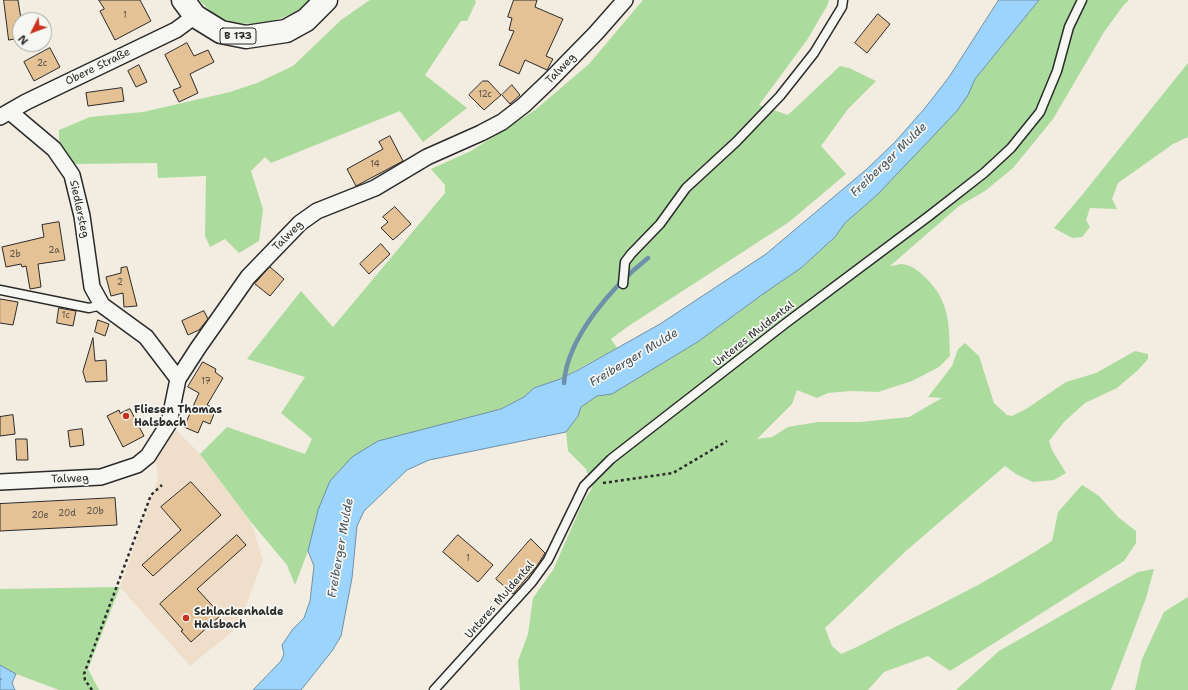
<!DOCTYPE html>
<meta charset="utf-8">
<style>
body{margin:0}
#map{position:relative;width:1188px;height:690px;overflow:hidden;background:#f3ece0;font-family:"Shantell Sans",sans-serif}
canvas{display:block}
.north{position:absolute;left:12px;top:12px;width:40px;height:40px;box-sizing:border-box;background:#f6f6f2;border:1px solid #a5a5a2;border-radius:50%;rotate:228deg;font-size:11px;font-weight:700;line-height:16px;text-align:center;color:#2b2b2b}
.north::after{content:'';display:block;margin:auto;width:14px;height:18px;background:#c8321e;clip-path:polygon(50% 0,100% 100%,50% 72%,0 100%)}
</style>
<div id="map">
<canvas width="1188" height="690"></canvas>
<div class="north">N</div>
</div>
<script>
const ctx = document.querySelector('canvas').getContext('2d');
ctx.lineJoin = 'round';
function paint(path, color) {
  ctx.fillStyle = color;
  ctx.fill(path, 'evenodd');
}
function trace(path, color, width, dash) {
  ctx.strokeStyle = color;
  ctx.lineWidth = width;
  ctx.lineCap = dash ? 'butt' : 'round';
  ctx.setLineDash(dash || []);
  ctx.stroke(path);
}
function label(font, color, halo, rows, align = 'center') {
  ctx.font = font + ' "Shantell Sans",sans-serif';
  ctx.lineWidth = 3.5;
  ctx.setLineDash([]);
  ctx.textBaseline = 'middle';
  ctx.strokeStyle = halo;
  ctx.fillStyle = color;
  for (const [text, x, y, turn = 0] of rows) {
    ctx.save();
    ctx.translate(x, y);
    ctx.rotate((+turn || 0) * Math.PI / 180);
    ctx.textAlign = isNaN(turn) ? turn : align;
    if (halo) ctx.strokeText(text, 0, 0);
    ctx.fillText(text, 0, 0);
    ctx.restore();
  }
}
paint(new Path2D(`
 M 169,423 L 200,454 L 251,522 L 263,560 L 238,627 L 190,666 L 120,587 L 158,479 L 154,447 Z`), '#efdfca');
paint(new Path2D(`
 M 199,0 L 312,0 C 288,21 253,30 223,19 C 213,15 206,7 199,0 Z
 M 370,0 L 475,0 L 476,2 L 467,21 L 461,21 L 425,75 L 467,108 L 423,142 L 400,111 L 271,163 L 265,157 L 251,171 L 263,209 L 259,241 L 239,253 L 225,239 L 210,247 L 205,236 L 206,176 L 158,178 L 157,163 L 73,164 L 59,140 L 59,130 L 90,117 L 143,112 L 230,92 L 257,83 L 293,66 L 341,20 Z
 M 643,0 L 829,0 L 827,6 L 807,40 L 759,105 L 788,115 L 840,66 L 849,68 L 876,81 L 848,109 L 821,146 L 846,174 L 789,222 L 627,327 L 611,339 L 617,348 L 560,379 L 534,388 L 524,397 L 501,409 L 435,427 L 318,510 L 308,551 L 295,585 L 287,565 L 251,522 L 200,454 L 227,427 L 305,454 L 312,439 L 281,413 L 305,377 L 247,359 L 301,291 L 333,327 L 445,193 L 445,185 L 431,169 L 471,151 L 535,110 L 589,64 Z
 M 1039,0 L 1129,0 L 1123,6 L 1104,32 L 1053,119 L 1013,168 L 985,191 L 959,206 L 890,266 C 894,266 899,264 902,264 C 912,265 920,272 926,278 C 950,302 949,324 950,356 L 939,367 L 912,381 L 878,392 L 851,391 L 828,393 L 817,398 L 797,390 L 792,404 L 757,439 L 772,437 L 788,427 L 818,422 L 860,422 L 909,417 L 942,398 L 928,397 L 952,366 L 958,349 L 965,343 L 979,356 L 994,403 L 1007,415 L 1012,416 L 1026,409 L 1066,382 L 1096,373 L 1135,351 L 1148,354 L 1148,359 L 1138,370 L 1117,388 L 1085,403 L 1064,422 L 1049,441 L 1052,450 L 1066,473 L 1054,480 L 1033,482 L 1016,474 L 1005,466 L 907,550 L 825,628 L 832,646 L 841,654 C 861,646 879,635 899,625 C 951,600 1003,573 1052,541 L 1058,512 L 1082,485 L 1099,496 L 1118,517 L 1136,531 L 1136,543 L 1124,561 L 950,671 L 928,656 L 884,672 L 868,690 L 520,690 L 518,661 L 528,634 L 533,598 L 553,570 L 583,502 L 592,488 L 586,469 L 568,451 L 566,432 L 578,416 L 581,407 L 597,396 L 612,394 L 699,341 L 763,294 L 801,268 L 835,237 L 845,223 L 877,195 L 968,95 L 975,79 Z
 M 1188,63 L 1188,137 L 1173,144 L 1118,183 L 1112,199 L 1117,209 L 1090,208 L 1086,220 L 1090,227 L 1082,237 L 1072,238 L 1054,228 L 1082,195 Z
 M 1154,569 L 1146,598 L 1111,690 L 956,690 L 999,651 L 1138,572 Z
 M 120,587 L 88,669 L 99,690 L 59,690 L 16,674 L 0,665 L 0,589 Z
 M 1188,597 L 1188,690 L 1135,690 L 1142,659 L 1164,612 Z`), '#abdc9d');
const water = new Path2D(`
 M 999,0 L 1039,0 L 975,79 L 968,95 L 957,111 L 877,195 L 845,223 L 835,237 L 801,268 L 763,294 L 699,341 L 612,394 L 597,396 L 581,407 L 578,416 L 566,432 L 429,460 L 407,470 L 364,511 L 357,526 L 352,578 L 341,636 L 332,651 L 301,690 L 253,690 L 281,661 L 284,654 L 282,645 L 293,629 L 304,618 L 310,601 L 314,566 L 308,551 L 318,510 L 330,481 L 352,457 L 378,441 L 501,409 L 524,397 L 534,388 L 560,379 L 580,369 L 660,324 L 766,254 L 868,168 L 895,142 L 925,108 L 949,77 Z
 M 0,665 L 16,674 L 12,683 L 15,690 L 0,690 L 0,679 L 2,680 L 0,678 Z`);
paint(water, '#9cd4fb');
trace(water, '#6f90a8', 1);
trace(new Path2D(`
 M 564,383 C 567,337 614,285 648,258`), '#6f90a8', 4.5);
const building = new Path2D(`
 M 4,0 L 18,0 L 21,19 L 20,38 L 9,40 Z
 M 99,0 L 140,0 L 151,21 L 115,40 L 100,11 L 104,9 Z
 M 514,0 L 537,0 L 535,7 L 563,19 L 546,56 L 553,59 L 547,70 L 525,60 L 519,74 L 499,65 L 514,31 L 509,30 L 512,18 L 508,17 Z
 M 878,14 L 890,24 L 867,53 L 855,43 Z
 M 187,43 L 194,56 L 208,50 L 214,62 L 190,74 L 198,93 L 179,102 L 173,90 L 181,87 L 165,55 Z
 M 50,48 L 60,67 L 34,81 L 24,62 Z
 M 139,65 L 147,82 L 136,87 L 128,71 Z
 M 483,81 L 488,81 L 501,95 L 484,110 L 469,95 Z
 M 512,85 L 520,95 L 510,104 L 502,95 Z
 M 122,88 L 124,101 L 88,106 L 86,93 Z
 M 390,136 L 403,161 L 356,186 L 347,169 L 383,149 L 379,142 Z
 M 395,207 L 411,224 L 393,240 L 381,228 L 388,222 L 383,217 Z
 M 59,222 L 65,260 L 38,264 L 41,287 L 30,289 L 26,266 L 22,267 L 21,264 L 6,267 L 2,247 L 44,237 L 42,225 Z
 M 381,244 L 390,254 L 369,274 L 360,264 Z
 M 127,267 L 137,306 L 124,307 L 123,293 L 111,296 L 106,277 L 121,273 L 121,268 Z
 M 270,267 L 284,279 L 270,296 L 255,284 Z
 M 0,299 L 18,302 L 13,325 L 0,323 Z
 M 59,308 L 76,311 L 73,326 L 57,323 Z
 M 204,311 L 208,319 L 199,330 L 188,335 L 182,321 Z
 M 98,320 L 109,324 L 105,336 L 95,332 Z
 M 93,338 L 95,361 L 106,360 L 107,381 L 86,382 L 83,372 Z
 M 203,362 L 216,369 L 215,372 L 223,378 L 207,405 L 216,409 L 210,424 L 203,421 L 198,433 L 184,427 L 199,393 L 188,387 Z
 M 130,409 L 144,436 L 123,447 L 107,416 L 119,410 L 120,413 Z
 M 13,415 L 15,434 L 0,436 L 0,417 Z
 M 82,429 L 84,445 L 70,447 L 68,431 Z
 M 16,439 L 27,439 L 28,460 L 17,460 Z
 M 191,482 L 221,515 L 153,576 L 142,565 L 181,530 L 161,507 Z
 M 115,498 L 117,525 L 0,531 L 0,504 Z
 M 237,535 L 246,545 L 197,589 L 221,615 L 191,642 L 181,631 L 183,630 L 160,604 Z
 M 458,535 L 493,565 L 478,582 L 443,552 Z
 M 531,539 L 545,553 L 537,566 L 513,594 L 496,579 Z`);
paint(building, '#e5c296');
trace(building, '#2b2b2b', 1);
const lane = new Path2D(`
 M 623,284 L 625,262 L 631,254 L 660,224 L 686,188 L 736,142 L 780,96 L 814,53 L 842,7 L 843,0
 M 0,290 L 89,308 L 102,305
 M 434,690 L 532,582 L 548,560 L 584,486 L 611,459 L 786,323 L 929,216 L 984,173 L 1011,148 L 1040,112 L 1057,71 L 1069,27 L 1082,0`);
const street = new Path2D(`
 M 10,112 L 54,149 L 72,175 L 82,216 L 92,287 L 102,305 L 146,337 L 178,379
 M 0,117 L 26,102 L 176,30 L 195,16
 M 0,482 L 101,477 L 137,465 L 148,456 L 169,423 L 178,379 L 198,348 L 248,277 L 300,223 L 317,211 L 375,188 L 427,157 L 481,133 L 502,122 L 524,105 L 548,82 L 596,33 L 625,0`);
const primary = new Path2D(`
 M 183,0 L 195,16 L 221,32 L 246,37 L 286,31 L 306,20 L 326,0`);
trace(lane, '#2b2b2b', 11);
trace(street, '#2b2b2b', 18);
trace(primary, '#2b2b2b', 25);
trace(new Path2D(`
 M 603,483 L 673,473 L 727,441
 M 92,690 L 85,680 L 84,674 L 151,495 L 162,485`), '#2b2b2b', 2.5, [3, 3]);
trace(lane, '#f6f6f2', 8);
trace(street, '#f6f6f2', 15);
trace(primary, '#f6f6f2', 22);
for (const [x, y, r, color] of [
 [126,416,4,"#c8321e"],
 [186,618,4,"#c8321e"]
]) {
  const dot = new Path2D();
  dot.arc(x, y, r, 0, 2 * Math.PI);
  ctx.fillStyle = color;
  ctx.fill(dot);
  trace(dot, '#f6f6f2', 1.5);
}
label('9px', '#5a5146', null, [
 ["1",125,16],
 ["2c",42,64],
 ["12c",485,95],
 ["14",375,165],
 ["2a",54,251],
 ["2b",15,255],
 ["2",120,283],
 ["1c",66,316],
 ["17",206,382],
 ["20b",95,512],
 ["20d",67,514],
 ["20e",40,516],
 ["1",468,559]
]);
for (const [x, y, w] of [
 [238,36,36]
]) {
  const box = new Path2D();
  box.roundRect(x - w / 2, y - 8, w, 16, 3);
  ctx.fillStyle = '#f6f6f2';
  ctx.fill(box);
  trace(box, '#2b2b2b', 1);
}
label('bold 10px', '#2b2b2b', null, [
 ["B 173",238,36]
]);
label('11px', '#2b2b2b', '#f6f6f2', [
 ["Obere Straße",98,67,-26],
 ["Talweg",561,69,-46],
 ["Siedlersteg",79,209,78],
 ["Talweg",288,236,-45],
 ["Unteres Muldental",754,334,-38],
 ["Talweg",70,479,-2],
 ["Unteres Muldental",500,600,-49]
]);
label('bold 11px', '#2b2b2b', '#f6f6f2', [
 ["Fliesen Thomas",134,410],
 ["Halsbach",134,423],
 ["Schlackenhalde",194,612],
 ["Halsbach",194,625]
], 'left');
label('italic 12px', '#47555f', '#f6f6f2', [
 ["Freiberger Mulde",889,160,-44],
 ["Freiberger Mulde",634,358,-31],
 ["Freiberger Mulde",341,548,-80]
]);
</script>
